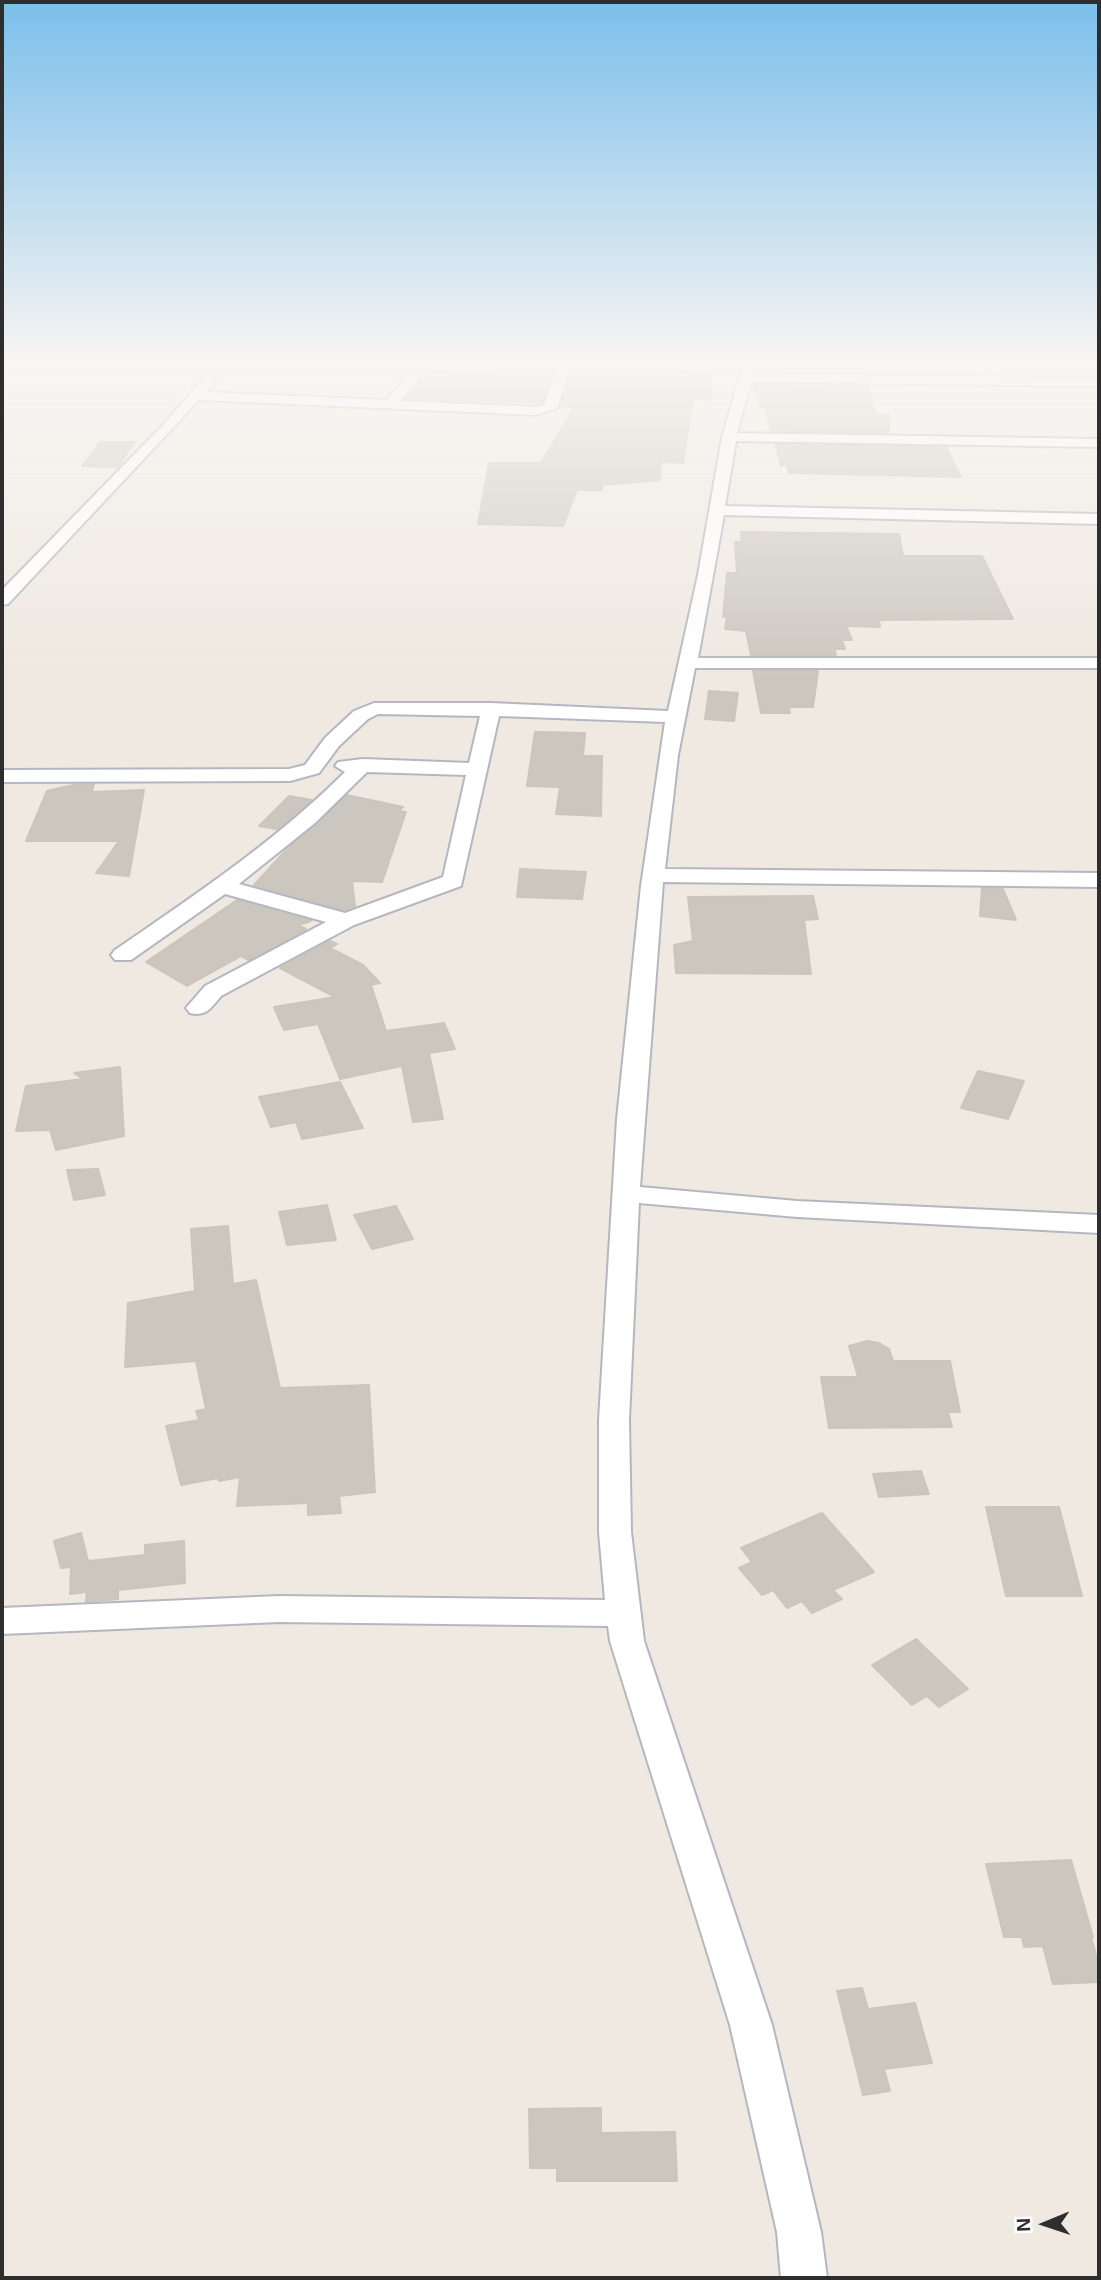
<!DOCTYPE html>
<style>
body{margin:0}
#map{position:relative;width:1101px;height:2280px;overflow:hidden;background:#efe9e1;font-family:Helvetica,sans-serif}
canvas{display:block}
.frame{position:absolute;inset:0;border:4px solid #2e2e2e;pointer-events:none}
.north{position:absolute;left:1010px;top:2189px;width:70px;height:70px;-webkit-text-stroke:5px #fff;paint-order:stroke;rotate:268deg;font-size:19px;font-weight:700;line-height:28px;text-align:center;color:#2e2e2e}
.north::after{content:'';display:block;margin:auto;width:24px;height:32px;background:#2e2e2e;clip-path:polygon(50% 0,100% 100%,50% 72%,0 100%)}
</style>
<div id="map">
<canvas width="1101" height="2280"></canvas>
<div class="frame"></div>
<div class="north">N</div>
</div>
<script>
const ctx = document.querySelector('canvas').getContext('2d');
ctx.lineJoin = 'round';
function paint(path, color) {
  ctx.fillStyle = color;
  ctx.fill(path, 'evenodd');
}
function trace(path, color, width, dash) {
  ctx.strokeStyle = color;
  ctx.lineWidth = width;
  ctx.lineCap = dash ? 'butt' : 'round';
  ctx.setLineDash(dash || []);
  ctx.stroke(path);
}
const building = new Path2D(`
 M 500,363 L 556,363 L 542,403 L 406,399 L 429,370 L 498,373 Z
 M 574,363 L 669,363 L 669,369 L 711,374 L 711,400 L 693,399 L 683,463 L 661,462 L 660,480 L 602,485 L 602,490 L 577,490 L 563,526 L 478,524 L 489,463 L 541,463 L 574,407 L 560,406 Z
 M 862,368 L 863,373 L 761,371 L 760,369 Z
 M 753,386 L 867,386 L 876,415 L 890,415 L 889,433 L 771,431 L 765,407 L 761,407 Z
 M 100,442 L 135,442 L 118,467 L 82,466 Z
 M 775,444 L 946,447 L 961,477 L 789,473 L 787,464 L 781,466 Z
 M 741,532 L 899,534 L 903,556 L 982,556 L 1013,619 L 879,620 L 880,627 L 846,626 L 852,640 L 842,640 L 845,649 L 834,649 L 836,655 L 751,655 L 746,631 L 725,629 L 727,617 L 723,617 L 727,573 L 737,573 L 735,542 L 742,542 Z
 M 753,671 L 818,671 L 813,707 L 789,707 L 790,713 L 761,713 Z
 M 709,691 L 738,693 L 734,721 L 705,719 Z
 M 535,732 L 585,733 L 583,756 L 602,756 L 601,816 L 556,814 L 560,787 L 527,786 Z
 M 94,784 L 92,792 L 144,790 L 129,876 L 96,873 L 119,841 L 26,841 L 47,791 L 73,785 Z
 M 347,795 L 403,807 L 399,811 L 406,812 L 382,882 L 352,881 L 355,906 L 344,910 L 254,885 L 286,850 Z
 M 289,796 L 312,800 L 277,829 L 259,826 Z
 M 520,869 L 586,872 L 582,899 L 517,897 Z
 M 982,888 L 1003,889 L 1016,920 L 980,916 Z
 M 813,896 L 818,919 L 804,920 L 811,974 L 676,973 L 674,945 L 693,941 L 688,897 Z
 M 237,900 L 311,921 L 298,925 L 306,929 L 257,956 L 248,960 L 241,956 L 187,986 L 146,962 Z
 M 330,941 L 337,944 L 330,948 L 363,965 L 380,983 L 371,985 L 386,1031 L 444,1023 L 455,1049 L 429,1053 L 443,1119 L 413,1122 L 402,1066 L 340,1079 L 318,1024 L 284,1030 L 274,1007 L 335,997 L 280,968 Z
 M 120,1067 L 124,1136 L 56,1150 L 50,1130 L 16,1131 L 26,1086 L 83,1079 L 74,1073 Z
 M 978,1071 L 1024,1081 L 1008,1119 L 961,1108 Z
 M 340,1082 L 363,1128 L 302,1139 L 296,1122 L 271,1127 L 259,1097 Z
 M 98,1169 L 105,1195 L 74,1200 L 67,1170 Z
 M 327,1205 L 336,1240 L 287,1245 L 279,1212 Z
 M 396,1206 L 413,1239 L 372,1249 L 354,1215 Z
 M 228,1226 L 233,1284 L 256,1280 L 280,1388 L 369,1385 L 375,1492 L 339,1496 L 341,1513 L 308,1515 L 308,1503 L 237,1506 L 240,1477 L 219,1481 L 218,1478 L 181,1485 L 166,1426 L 199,1420 L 196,1411 L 206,1409 L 196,1361 L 125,1367 L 128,1303 L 195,1291 L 191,1229 Z
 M 867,1341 L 879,1343 L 889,1349 L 893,1361 L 950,1361 L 960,1412 L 948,1412 L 952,1427 L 829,1428 L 821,1377 L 858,1377 L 849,1346 Z
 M 921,1471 L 929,1494 L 879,1497 L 873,1474 Z
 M 986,1507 L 1059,1507 L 1082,1596 L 1006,1596 Z
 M 822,1513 L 874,1572 L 833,1590 L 842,1599 L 812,1613 L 802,1601 L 787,1608 L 773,1590 L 762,1595 L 739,1568 L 752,1562 L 741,1548 Z
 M 81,1533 L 88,1561 L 145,1555 L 145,1545 L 184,1541 L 185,1583 L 118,1590 L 118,1599 L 86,1602 L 87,1592 L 70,1594 L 71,1567 L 61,1568 L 54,1541 Z
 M 916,1639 L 968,1689 L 939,1707 L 927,1696 L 912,1705 L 872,1665 Z
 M 1071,1860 L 1093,1937 L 1091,1937 L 1099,1966 L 1099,1982 L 1053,1984 L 1043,1946 L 1024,1947 L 1022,1937 L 1004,1937 L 986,1864 Z
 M 862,1988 L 868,2009 L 915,2003 L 932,2063 L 884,2069 L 890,2091 L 863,2095 L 837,1991 Z
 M 601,2108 L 601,2133 L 675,2132 L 677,2181 L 557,2181 L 557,2168 L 530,2168 L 529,2109 Z`);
paint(building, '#cbc7bf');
trace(building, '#cbc5ba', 2);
const street = new Path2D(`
 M 217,363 L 231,363 L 206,392 L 387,400 L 418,363 L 431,363 L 401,401 L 536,407 L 544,405 L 559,363 L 572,363 L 557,408 L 536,415 L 199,400 L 8,604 L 2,605 L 2,590 L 162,426 Z
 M 744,363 L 756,363 L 754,374 L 1099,378 L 1099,386 L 751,382 L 737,433 L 1099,439 L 1099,447 L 736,441 L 725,506 L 1099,514 L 1099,524 L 724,515 L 698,658 L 1099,658 L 1099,668 L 695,668 L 678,755 L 665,869 L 1099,873 L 1099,887 L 663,882 L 640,1187 L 797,1201 L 1099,1215 L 1099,1233 L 797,1217 L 639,1203 L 629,1420 L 631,1532 L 644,1641 L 772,2025 L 821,2232 L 827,2278 L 781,2278 L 777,2232 L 730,2025 L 610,1641 L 608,1626 L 279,1622 L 2,1634 L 2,1608 L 279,1596 L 605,1600 L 599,1532 L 599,1420 L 617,1119 L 641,886 L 665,722 L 499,716 L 461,886 L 354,925 L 221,996 C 211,1008 206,1017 190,1013 L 186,1008 L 205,986 L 326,922 L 225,894 L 131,960 L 115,960 L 111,955 L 115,950 C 195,895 276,841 345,772 L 335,766 L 338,762 L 363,759 L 469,763 L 480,716 L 378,714 L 368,719 L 339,746 L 319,773 L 290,781 L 2,782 L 2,770 L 289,769 L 305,765 L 325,738 L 354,711 L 374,703 L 491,703 L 668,711 L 698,575 L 722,437 ZM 367,772 L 466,775 L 443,877 L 345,913 L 239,884 L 315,823 Z`);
trace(street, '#b4b7c1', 4);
paint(street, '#fff');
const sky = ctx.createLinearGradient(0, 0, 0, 682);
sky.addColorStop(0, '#7abfeb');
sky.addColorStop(0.53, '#f8f5f2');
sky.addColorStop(1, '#f8f5f200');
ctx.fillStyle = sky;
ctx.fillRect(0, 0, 1101, 682);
</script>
